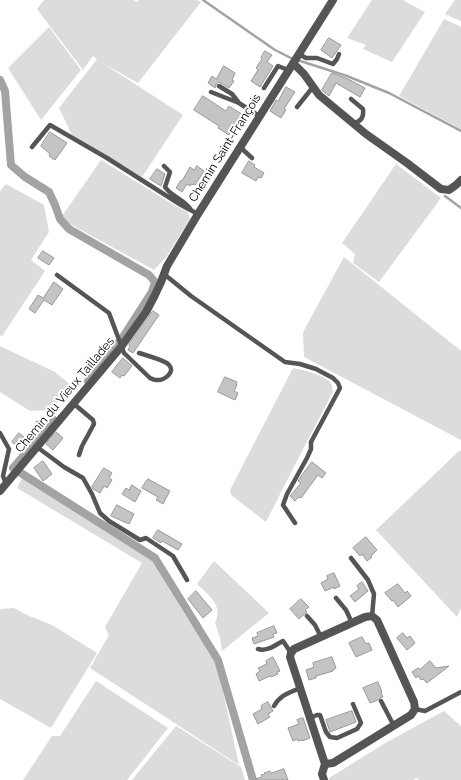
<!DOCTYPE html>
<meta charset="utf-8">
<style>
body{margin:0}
canvas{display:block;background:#fff}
</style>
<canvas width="461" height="780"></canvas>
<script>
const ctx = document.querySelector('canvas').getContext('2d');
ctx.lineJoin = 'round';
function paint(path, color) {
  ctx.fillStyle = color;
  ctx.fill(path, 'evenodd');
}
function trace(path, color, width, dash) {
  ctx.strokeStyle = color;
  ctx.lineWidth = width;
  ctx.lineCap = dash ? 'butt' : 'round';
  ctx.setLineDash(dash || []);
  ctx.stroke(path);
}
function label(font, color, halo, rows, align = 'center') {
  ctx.font = font + ' Raleway,sans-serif';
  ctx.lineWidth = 4;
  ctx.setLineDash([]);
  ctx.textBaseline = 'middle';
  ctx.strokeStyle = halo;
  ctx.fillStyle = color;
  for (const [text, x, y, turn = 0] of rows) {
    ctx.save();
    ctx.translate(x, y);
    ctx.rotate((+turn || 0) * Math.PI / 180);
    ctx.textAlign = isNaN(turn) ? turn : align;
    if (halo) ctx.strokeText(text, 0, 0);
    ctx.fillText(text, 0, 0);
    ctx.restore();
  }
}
paint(new Path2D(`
 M 44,0 L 134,0 L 137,2 L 139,0 L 197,0 L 201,2 L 138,83 L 101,62 L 183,115 L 142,177 L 72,135 L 59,108 L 97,59 L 93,56 L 83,70 L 37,9 Z
 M 372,0 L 405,0 L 404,1 L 425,12 L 392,62 L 363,49 L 366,45 L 347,38 Z
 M 455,0 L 461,0 L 461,21 L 445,14 Z
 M 444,19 L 461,27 L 461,129 L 399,96 Z
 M 49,27 L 81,70 L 41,120 L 8,68 Z
 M 101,160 L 174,205 L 188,212 L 190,219 L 167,256 L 154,270 L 70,224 L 62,216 Z
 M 396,164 L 441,198 L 379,282 L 353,263 L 355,254 L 342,243 Z
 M 6,184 L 44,205 L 49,232 L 31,260 L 45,271 L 2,336 L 0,335 L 0,191 Z
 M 344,257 L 461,351 L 461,440 L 304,357 L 303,332 Z
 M 0,346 L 55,372 L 72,386 L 51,410 L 30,411 L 0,392 Z
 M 293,368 C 302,370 328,375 332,385 C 332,387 332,389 333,392 C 310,435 288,478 266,522 L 231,495 L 230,490 Z
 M 459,451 L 461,451 L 461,608 L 457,617 L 376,530 Z
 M 23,476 L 152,559 L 182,610 L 217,664 L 239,765 L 90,668 L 109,635 L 105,627 L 142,563 L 17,488 Z
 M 214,561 L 269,613 L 222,651 L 220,638 L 215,623 C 224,606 208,594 197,584 Z
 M 14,608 L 27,615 L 52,625 L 97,653 L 51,728 L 0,699 L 0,609 Z
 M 96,681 L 168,728 L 127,780 L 23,780 L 52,736 L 60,736 Z
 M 444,711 L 461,726 L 461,780 L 419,780 L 417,778 L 413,780 L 329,780 L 329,778 L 387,742 Z
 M 176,726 L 241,767 L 245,780 L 132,780 Z`), '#dcdcdc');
trace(new Path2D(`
 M 203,0 L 275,50 L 291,58 L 347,76 L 389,93 L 461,131
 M 445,196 L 461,208`), '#a3a3a3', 2.5);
trace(new Path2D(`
 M 0,80 L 5,91 L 11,165 L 25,177 L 49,192 L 55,205 L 60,219 L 69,229 L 149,275 L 155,282 L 152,292 L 123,337 L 88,381
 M 54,420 L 13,468 L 155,558 L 218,660 L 253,780`), '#a3a3a3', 8);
const building = new Path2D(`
 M 329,38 L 341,45 L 332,58 L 321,50 Z
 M 265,51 L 272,55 L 267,62 L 273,66 L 260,87 L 251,81 L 258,70 L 256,68 L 262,59 L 261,58 Z
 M 224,66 L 235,73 L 232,80 L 234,81 L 229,88 L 219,82 L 216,84 L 215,88 L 208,83 L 212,76 L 216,79 Z
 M 332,73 L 348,79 L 365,88 L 360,97 L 336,83 L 329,96 L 323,91 L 322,90 Z
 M 286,87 L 295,92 L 284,109 L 286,110 L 281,118 L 270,111 L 276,100 L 278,101 Z
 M 203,96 L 226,111 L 229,106 L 245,116 L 237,128 L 235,126 L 229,135 L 218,128 L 219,126 L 194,110 Z
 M 50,132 L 67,143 L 55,160 L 49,156 L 50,154 L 41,146 Z
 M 249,161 L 255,165 L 254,167 L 264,173 L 261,178 L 258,177 L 256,181 L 242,173 Z
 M 197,166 L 204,171 L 195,185 L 193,184 L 192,185 L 190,184 L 190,186 L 187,184 L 182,192 L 176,188 L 181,180 L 182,181 L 190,167 L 194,170 Z
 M 157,169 L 165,174 L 161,186 L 150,179 Z
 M 43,251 L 54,258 L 49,265 L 38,258 Z
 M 54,282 L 63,289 L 52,305 L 44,300 L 35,313 L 29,309 L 38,295 L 43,298 Z
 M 153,311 L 159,315 L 133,353 L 128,350 L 130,346 L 129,345 Z
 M 123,358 L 132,366 L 124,376 L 122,375 L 120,378 L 112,372 Z
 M 225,377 L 237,382 L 236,384 L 237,385 L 234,391 L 238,393 L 235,400 L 218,392 Z
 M 56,432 L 63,438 L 53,450 L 46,444 Z
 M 19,433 L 25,438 L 18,447 L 12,442 Z
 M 43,461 L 52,474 L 43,481 L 34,468 Z
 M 312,462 L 326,473 L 322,478 L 318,475 L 301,498 L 299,497 L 295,501 L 290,496 L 301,483 L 298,481 L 302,475 Z
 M 104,468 L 112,473 L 109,478 L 112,480 L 107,488 L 104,486 L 100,493 L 93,489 L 92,487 Z
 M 148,479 L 170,491 L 163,504 L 156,500 L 158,497 L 142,488 Z
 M 132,485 L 141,491 L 135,502 L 122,494 L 126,488 L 129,490 Z
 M 117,505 L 134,514 L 129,524 L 111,516 Z
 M 158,530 L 182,544 L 178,550 L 162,541 L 161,543 L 153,538 Z
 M 366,537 L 377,550 L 371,556 L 372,557 L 367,561 L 362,554 L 360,556 L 353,548 Z
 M 334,573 L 340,586 L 334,589 L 334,587 L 325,591 L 321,583 L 328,579 L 327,576 Z
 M 362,582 L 368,591 L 355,602 L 350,596 L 359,589 L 357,586 Z
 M 398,584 L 405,593 L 407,591 L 411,596 L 398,607 L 393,600 L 392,601 L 385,593 Z
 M 196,591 L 212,610 L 203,618 L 188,599 Z
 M 301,599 L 309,607 L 305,610 L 307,612 L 299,619 L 290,609 Z
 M 274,626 L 277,633 L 273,634 L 274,637 L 254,644 L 252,638 L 258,636 L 257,633 Z
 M 403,633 L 407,638 L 410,636 L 415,643 L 407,650 L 397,638 Z
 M 362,637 L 366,644 L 369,643 L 372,650 L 356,657 L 349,643 Z
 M 273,657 L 280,671 L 277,672 L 278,674 L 271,677 L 270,676 L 259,681 L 256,674 L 260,671 L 258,668 L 267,664 L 266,661 Z
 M 332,657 L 336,668 L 333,670 L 333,671 L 316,676 L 316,678 L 309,680 L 306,670 L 314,667 L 313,663 Z
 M 430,661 L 436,668 L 449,666 L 427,683 L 423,679 L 421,680 L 418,676 L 416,678 L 412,672 L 418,668 L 420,669 Z
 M 378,682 L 382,692 L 381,693 L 383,697 L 380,698 L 378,700 L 370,703 L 363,688 Z
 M 268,702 L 273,711 L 268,714 L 270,717 L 258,724 L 253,714 L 262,709 L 261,706 Z
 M 352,711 L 356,722 L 330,732 L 326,720 Z
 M 303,718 L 310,738 L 302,741 L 302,740 L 298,741 L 297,739 L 293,741 L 288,728 L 299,724 L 297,720 Z
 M 284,769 L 288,780 L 255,780 L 255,779 L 262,777 L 261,775 L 265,774 L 264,773 L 270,771 L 271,773 Z`);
paint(building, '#c4c4c4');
trace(building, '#999', 1);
trace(new Path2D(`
 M 299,54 L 306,58 L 317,58 L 333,64 L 337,59 L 339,54
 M 219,86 L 232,94 L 239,103
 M 264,88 L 278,66 L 288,70
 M 211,92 L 239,103 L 259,116
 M 351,99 L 363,109 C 364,117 361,122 353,123
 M 297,107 L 313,87
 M 32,147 L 50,125 L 107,158 L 181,205 L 198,214
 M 240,147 L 252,158
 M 164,166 L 170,172 L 165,187 C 172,197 185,200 191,210
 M 164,274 L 191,296 L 285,362 L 300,364 L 316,369 L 333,378 L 338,383 L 340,388 L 311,442 L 311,449 L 307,458 L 287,494 L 283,505 L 295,523
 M 57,275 L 109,313 L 124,353 L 150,378 C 152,379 155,380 156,380 C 164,381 176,372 169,365 C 165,360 145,355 139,353
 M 74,404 L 93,420 L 94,424 L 82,446 L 79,455
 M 0,433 L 9,449 L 3,476 L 6,484
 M 37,447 L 64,467 L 83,478 L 92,494 L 100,513 L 109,521 L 140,540 L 146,538 L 173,556 L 187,580
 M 351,558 L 368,580 L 374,594 L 372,616
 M 336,598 L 346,610 L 352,623
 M 307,616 L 315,625 L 321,637
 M 258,649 C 267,652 275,645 283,641 L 291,653
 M 381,701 L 394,726
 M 274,706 C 280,695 289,693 300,688
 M 415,709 L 425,711 L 461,692
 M 310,718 L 317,715 L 320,715 L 326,732 L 330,737 L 337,738 L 357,729 L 361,723 L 353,704`), '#555', 4.5);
trace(new Path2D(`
 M 293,63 L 304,74 L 319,95 L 366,134 L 407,163 L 441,189 L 449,190 L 456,185 L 461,180
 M 0,491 L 121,347 L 146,312 L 154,297 L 161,282 L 167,266 L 198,214 L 333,0
 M 324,780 L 322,774 L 325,764 L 290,657 L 291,653 L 294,649 L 365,617 L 372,616 L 377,620 L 414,702 L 415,709 L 411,715 L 333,763 L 325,764`), '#555', 8);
label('12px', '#000', '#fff', [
 ["Chemin Saint-François",225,148,-58],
 ["Chemin du Vieux Taillades",65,395,-50]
]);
</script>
